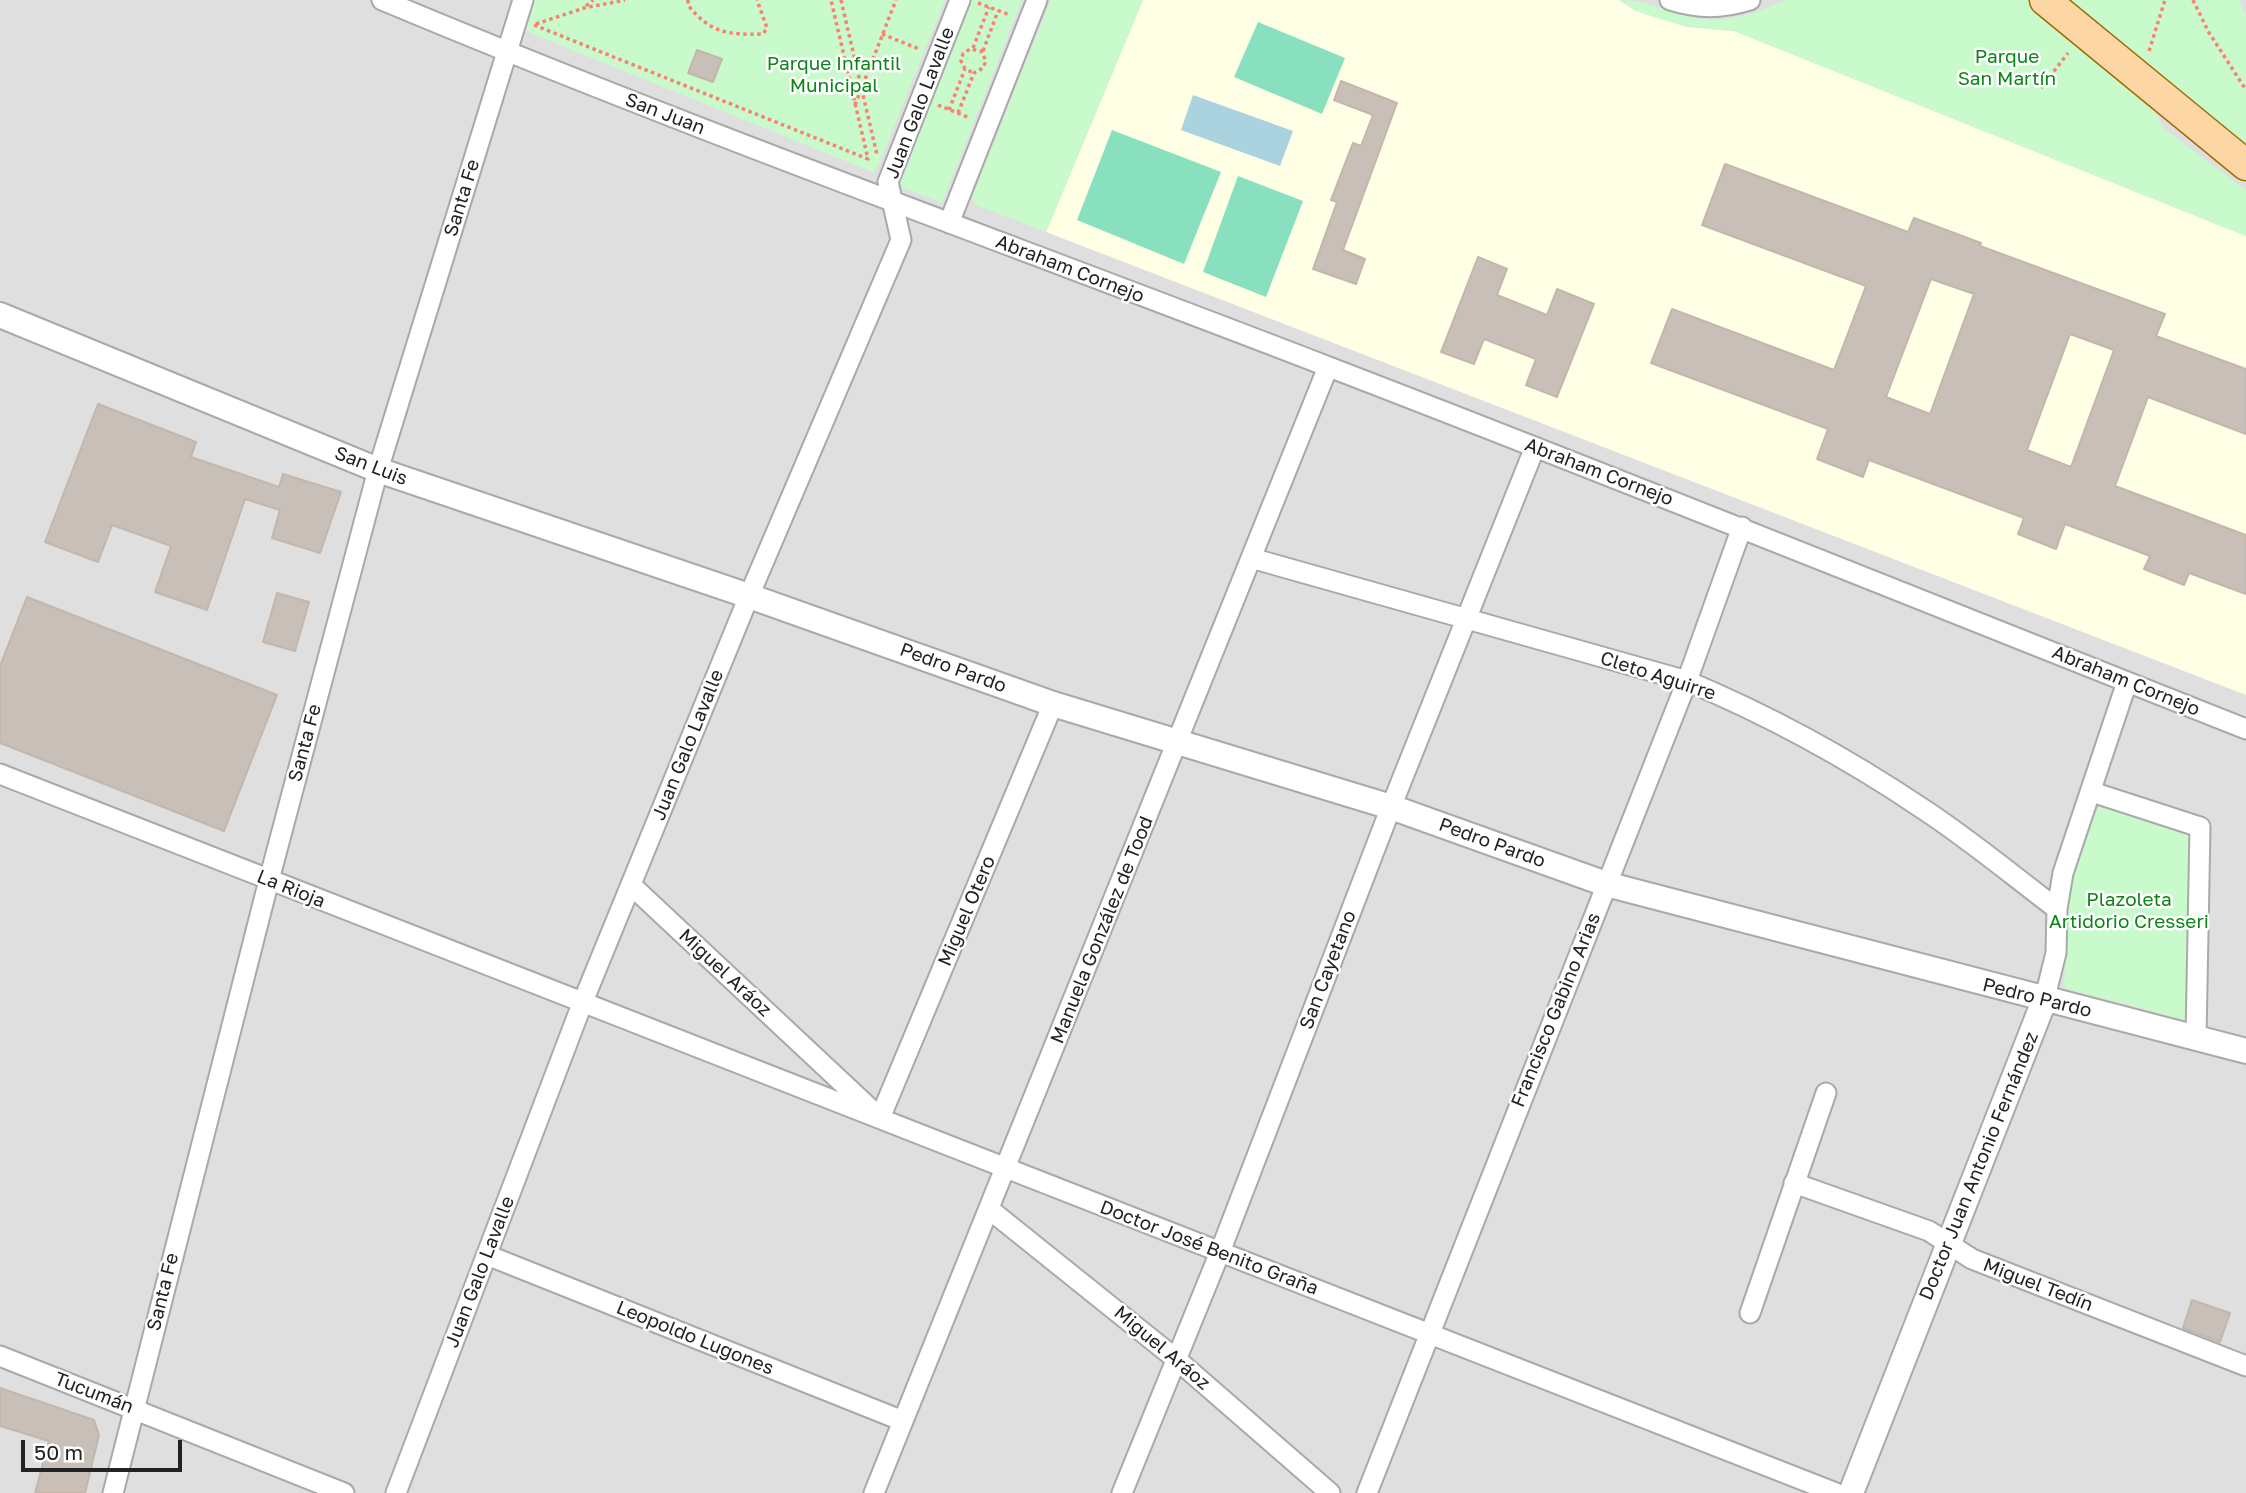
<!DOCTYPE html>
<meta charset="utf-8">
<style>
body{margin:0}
#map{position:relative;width:2246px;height:1493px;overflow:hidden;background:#f2efe9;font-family:"Golos Text",sans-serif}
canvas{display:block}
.scale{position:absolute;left:21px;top:1440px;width:161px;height:32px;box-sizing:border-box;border:4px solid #222;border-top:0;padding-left:9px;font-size:21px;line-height:24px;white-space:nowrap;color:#222;-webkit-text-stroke:5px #fff;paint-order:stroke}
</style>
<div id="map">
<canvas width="2246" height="1493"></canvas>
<div class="scale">50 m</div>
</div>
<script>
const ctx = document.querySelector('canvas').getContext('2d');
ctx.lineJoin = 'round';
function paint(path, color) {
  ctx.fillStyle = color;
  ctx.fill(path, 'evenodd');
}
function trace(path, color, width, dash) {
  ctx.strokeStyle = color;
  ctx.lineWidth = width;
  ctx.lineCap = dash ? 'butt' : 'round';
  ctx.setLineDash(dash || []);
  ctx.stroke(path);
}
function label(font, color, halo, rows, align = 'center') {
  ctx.font = font + ' "Golos Text",sans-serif';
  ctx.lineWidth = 5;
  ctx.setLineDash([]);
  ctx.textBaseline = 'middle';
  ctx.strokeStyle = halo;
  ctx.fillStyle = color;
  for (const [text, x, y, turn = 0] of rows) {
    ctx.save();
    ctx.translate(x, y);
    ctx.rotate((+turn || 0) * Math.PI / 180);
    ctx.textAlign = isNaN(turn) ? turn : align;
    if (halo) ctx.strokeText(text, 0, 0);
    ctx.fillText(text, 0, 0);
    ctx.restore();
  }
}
paint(new Path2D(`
 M 0,0 L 2246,0 L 2246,1493 L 0,1493 Z`), '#e0dfdf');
paint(new Path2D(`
 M 1143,0 L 1619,0 L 1636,11 L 1687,27 L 1734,31 L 2246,236 L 2246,695 L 1046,232 Z`), '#ffffe5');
paint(new Path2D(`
 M 532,0 L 945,0 L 875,173 L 523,30 Z
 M 972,0 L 1022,0 L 942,203 L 899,186 Z
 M 1051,0 L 1143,0 L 1046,232 L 976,205 L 972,197 Z
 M 1619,0 C 1645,0 1667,11 1692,17 C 1723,25 1758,13 1786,0 L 2030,0 L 2144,92 L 2164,129 L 2246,190 L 2246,236 L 1734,31 C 1694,28 1654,23 1619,0 Z
 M 2061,0 L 2239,0 L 2246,17 L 2246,151 Z
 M 2100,803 L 2193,832 L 2186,1020 L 2064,988 L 2067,905 L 2072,875 Z`), '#c8facc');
paint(new Path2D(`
 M 1258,22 L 1345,58 L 1322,114 L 1234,77 Z
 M 1112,130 L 1221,172 L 1184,264 L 1077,220 Z
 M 1238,176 L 1303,201 L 1266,297 L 1203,272 Z`), '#88e0be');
paint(new Path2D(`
 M 1193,95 L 1293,131 L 1280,166 L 1181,130 Z`), '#aad3df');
const building = new Path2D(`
 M 697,50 L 722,59 L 713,82 L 688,73 Z
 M 1341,81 L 1397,103 L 1343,250 L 1365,259 L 1356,284 L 1313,269 L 1337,202 L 1331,200 L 1349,153 L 1353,143 L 1361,146 L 1373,115 L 1334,100 Z
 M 1725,164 L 1908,232 L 1914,218 L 1981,243 L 1980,246 L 2165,314 L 2156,336 L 2246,369 L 2246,434 L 2148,397 L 2115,486 L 2246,535 L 2246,594 L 2189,573 L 2184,585 L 2144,569 L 2150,556 L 2065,524 L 2056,549 L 2018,534 L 2024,518 L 1869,460 L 1863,477 L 1817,459 L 1828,429 L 1651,363 L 1672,309 L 1834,370 L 1866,286 L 1702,225 ZM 1931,279 L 1974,294 L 1930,414 L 1886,397 ZM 2070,334 L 2114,350 L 2071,467 L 2027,450 Z
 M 1478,257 L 1507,269 L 1497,295 L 1547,315 L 1557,289 L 1594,304 L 1557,397 L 1526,385 L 1536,359 L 1484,339 L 1474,364 L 1441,352 Z
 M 98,404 L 196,442 L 191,457 L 279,487 L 283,474 L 341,492 L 320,553 L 272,538 L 280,510 L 245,499 L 207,610 L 155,592 L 171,546 L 112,525 L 98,562 L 45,542 Z
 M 277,593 L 309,602 L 295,651 L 263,642 Z
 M 27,597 L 277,695 L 224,831 L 0,743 L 0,666 Z
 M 2192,1300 L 2230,1313 L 2220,1342 L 2183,1328 Z
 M 0,1388 L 94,1420 L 99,1435 L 85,1493 L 35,1493 L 49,1441 L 0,1426 Z`);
paint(building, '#c7bfb8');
trace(building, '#c4b6ab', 2);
const minor = new Path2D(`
 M 382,0 C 695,131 1013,245 1329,367 C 1636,485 1940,608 2246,729
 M 1670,0 C 1699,9 1721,9 1750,0
 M 949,223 L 1037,0
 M 1251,558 L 1687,681 C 1768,715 1847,758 1920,807 C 1968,838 2012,875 2057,909
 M 0,774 L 1836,1493
 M 2092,792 L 2200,827 L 2196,1038
 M 631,885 L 880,1118 L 1053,704
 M 2044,1001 L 2056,953 L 2057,909 L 2063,873 L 2127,682
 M 1794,1183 L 1929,1231 L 1972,1259 L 2246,1366
 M 989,1209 L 1176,1359 L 1330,1493
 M 487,1255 L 903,1421
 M 1750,1313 L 1826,1093
 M 0,1356 L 344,1493
 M 113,1493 L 269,880 L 378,470 L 523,0
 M 396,1493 L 582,1004 L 749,596 L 901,240 L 888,182 L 960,0
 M 874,1493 L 1328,367
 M 1122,1493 L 1220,1252 L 1391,807 L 1535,447
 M 1367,1493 L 1687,681 L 1742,527`);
const tertiary = new Path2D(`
 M 0,315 L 378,470 L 749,596 L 1053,704 L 1391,807 L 1606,884 L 2246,1051
 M 1851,1493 L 2044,1001`);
const primary = new Path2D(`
 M 2045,0 L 2246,165`);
trace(minor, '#a9a9a9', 23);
trace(tertiary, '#a9a9a9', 28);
trace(primary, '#a06b00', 33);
trace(new Path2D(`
 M 688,0 L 688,5 C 710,33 728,35 763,34 L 767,28 L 757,0
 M 841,0 L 877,155
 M 2193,0 L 2208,31 L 2246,90
 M 978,3 L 1010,15
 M 586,6 L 593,0
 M 536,24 L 584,8 L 625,0
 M 534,25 L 868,159 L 831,0
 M 882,34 L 919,49
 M 973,48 L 989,7
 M 983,51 L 998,11
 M 2149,51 L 2165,0
 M 2041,88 L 2068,53
 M 855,105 L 896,0
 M 938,105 L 970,118
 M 949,110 L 965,69
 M 958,113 L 974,73 L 983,68 L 986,61 L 981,51 L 970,49 L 963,54 L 961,61 L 965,69 L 974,73`), '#fa8072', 3.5, [3.5, 3.5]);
trace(minor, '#fff', 19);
trace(tertiary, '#fff', 24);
trace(primary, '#fcd6a4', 30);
label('19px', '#0c8416', '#fff', [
 ["Parque",2007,57],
 ["San Martín",2007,79],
 ["Parque Infantil",834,64],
 ["Municipal",834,86],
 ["Plazoleta",2129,900],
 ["Artidorio Cresseri",2129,922]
]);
label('19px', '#222', '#fff', [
 ["Juan Galo Lavalle",920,103,-69],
 ["San Juan",665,114,21],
 ["Santa Fe",462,198,-73],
 ["Abraham Cornejo",1070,269,21],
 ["San Luis",371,466,21],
 ["Abraham Cornejo",1599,472,21],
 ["Pedro Pardo",953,668,20],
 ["Cleto Aguirre",1658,676,18],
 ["Abraham Cornejo",2126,681,22],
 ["Santa Fe",305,743,-75],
 ["Juan Galo Lavalle",688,745,-68],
 ["Pedro Pardo",1492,843,20],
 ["La Rioja",291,889,22],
 ["Miguel Otero",967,911,-67],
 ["Manuela González de Tood",1102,930,-68],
 ["San Cayetano",1328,970,-69],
 ["Miguel Aráoz",725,973,43],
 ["Pedro Pardo",2037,998,14],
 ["Francisco Gabino Arias",1556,1010,-68],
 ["Doctor Juan Antonio Fernández",1979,1166,-68],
 ["Doctor José Benito Graña",1209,1248,21],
 ["Juan Galo Lavalle",480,1272,-69],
 ["Miguel Tedín",2038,1285,21],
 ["Santa Fe",163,1292,-76],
 ["Leopoldo Lugones",695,1338,22],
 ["Miguel Aráoz",1162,1348,40],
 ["Tucumán",94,1393,21]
]);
</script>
